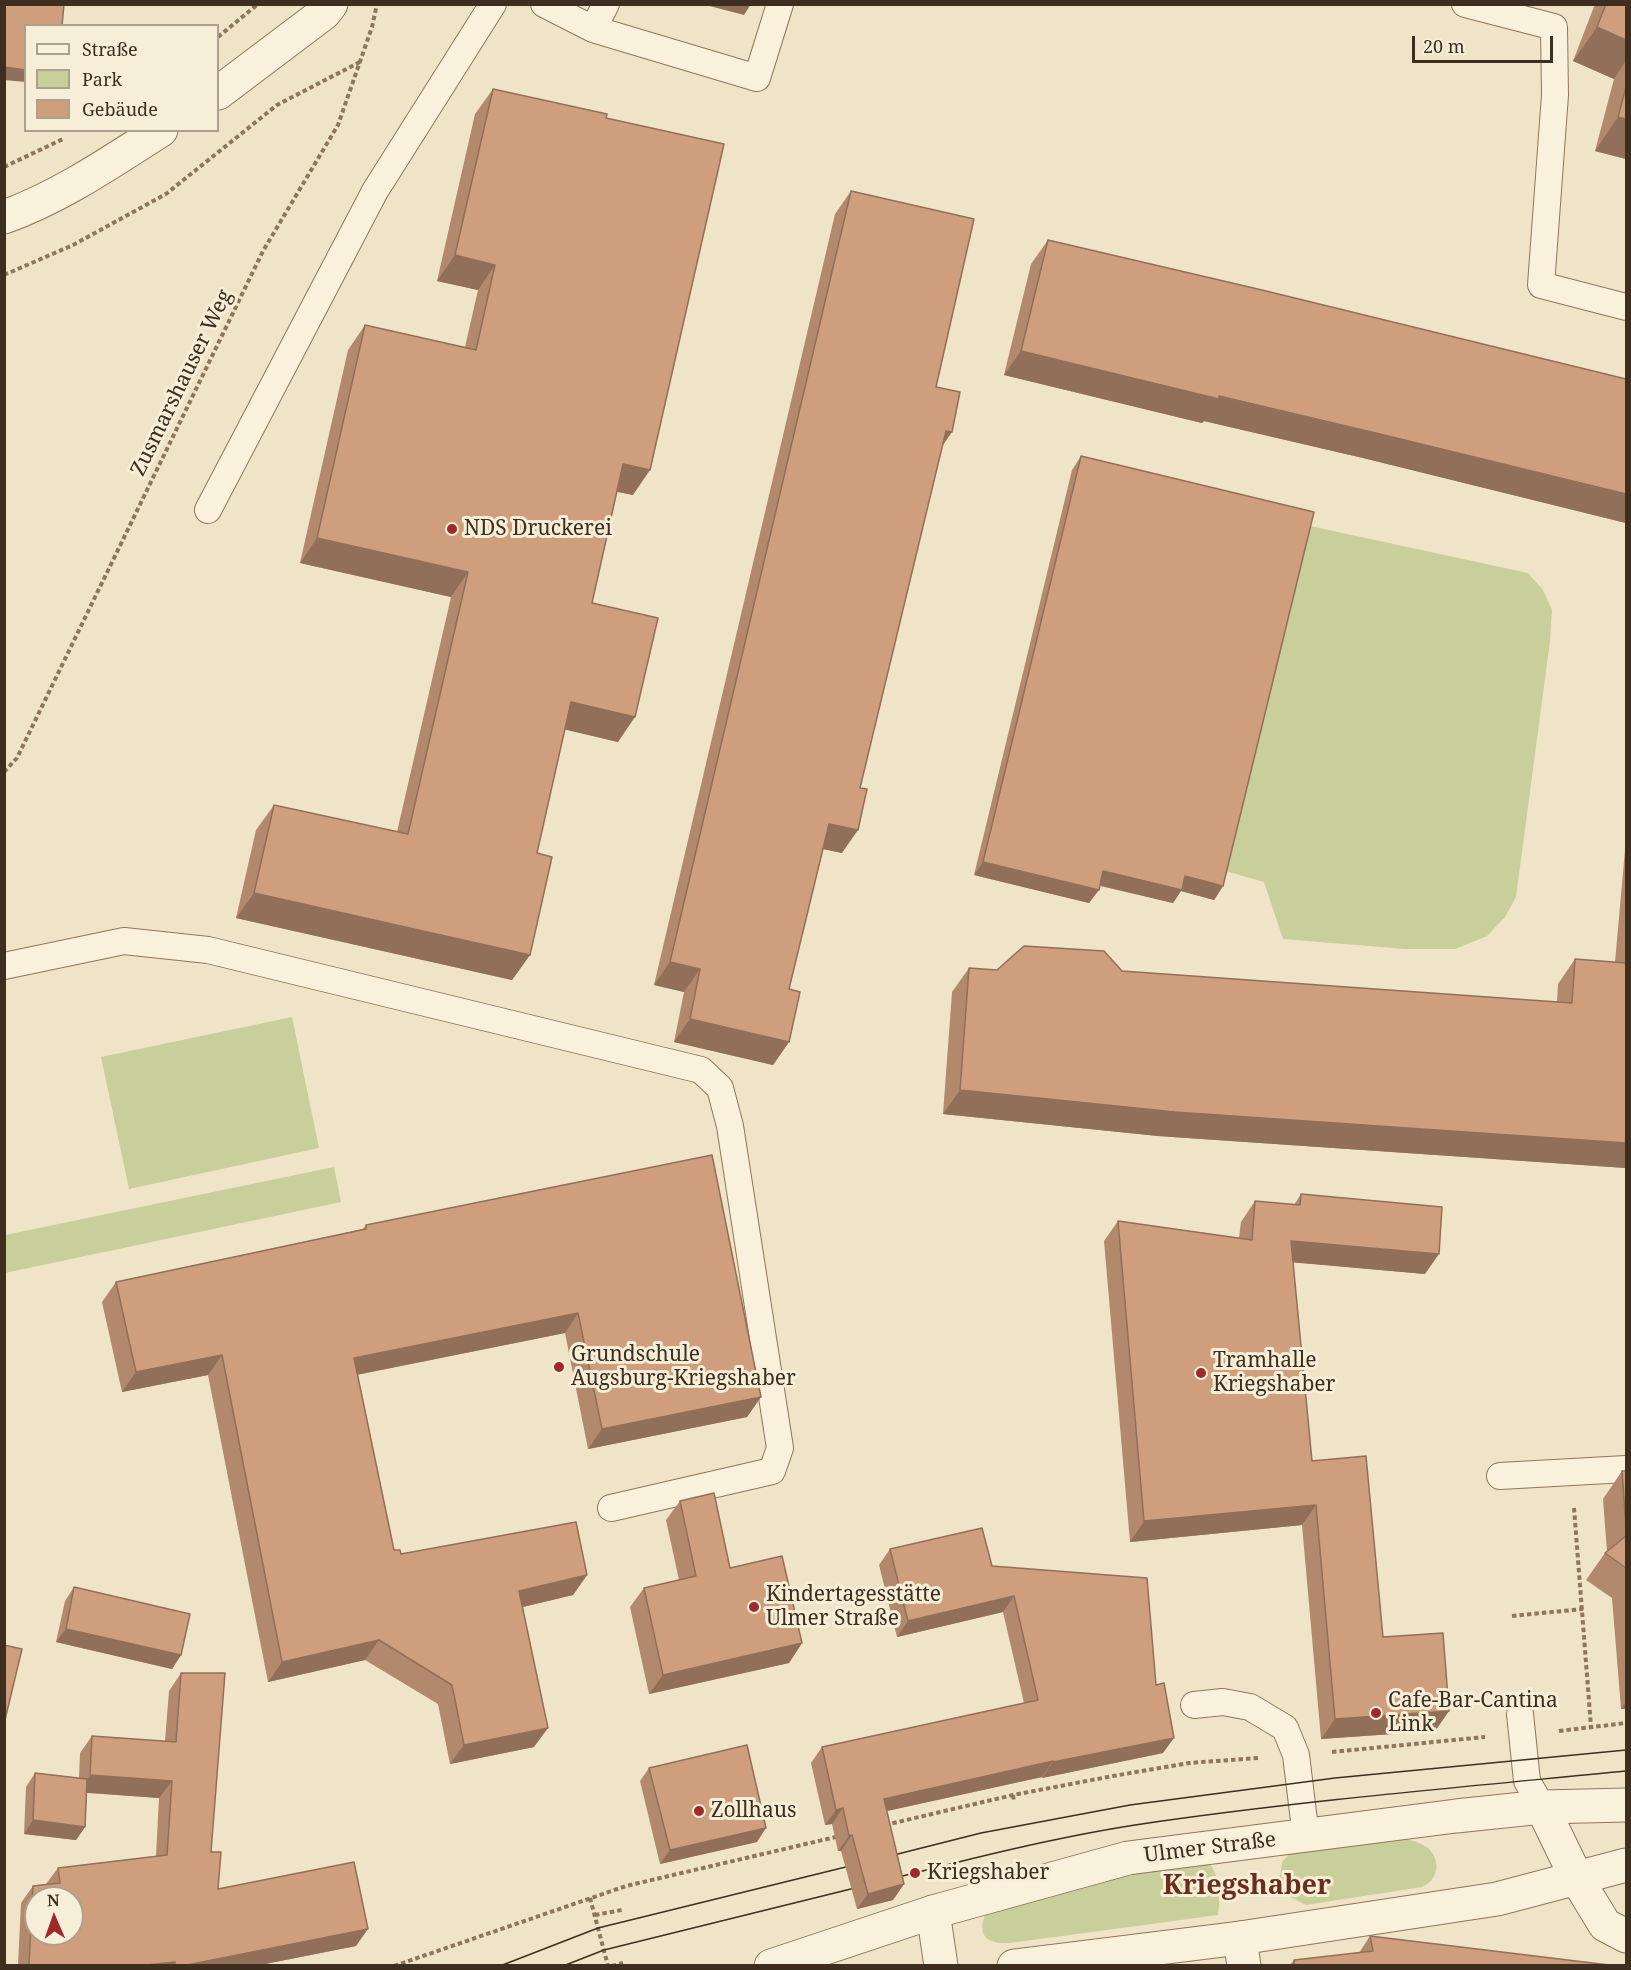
<!DOCTYPE html>
<meta charset="utf-8">
<style>
body{margin:0}
#map{position:relative;width:1631px;height:1970px;overflow:hidden;background:#f0e4c8;font-family:"Noto Serif",serif}
canvas{display:block}
.frame{position:absolute;inset:0;border:6px solid #3d2e20;pointer-events:none}
.legend{position:absolute;left:24px;top:24px;width:195px;height:108px;box-sizing:border-box;background:#f7eed8;border:2px solid #ada18e;margin:0;padding:8px 10px;list-style:none;font-size:18px;color:#3d2e20}
.legend li{display:flex;align-items:center;gap:12px;height:30px}
.legend b{width:30px;border:2px solid #ada18e}
.north{position:absolute;left:24px;top:1886px;width:60px;height:60px;box-sizing:border-box;background:#f7eed8;border:2px solid #ada18e;border-radius:50%;rotate:358deg;font-size:16px;font-weight:700;line-height:24px;text-align:center;color:#3d2e20}
.north::after{content:'';display:block;margin:auto;width:21px;height:27px;background:#9e2a2b;clip-path:polygon(50% 0,100% 100%,50% 72%,0 100%)}
.scale{position:absolute;left:1412px;top:36px;width:141px;height:27px;box-sizing:border-box;border:3px solid #3d2e20;border-top:0;padding-left:8px;font-size:18px;line-height:21px;white-space:nowrap;color:#3d2e20;-webkit-text-stroke:4px #f7eed8;paint-order:stroke}
</style>
<div id="map">
<canvas width="1631" height="1970"></canvas>
<div class="frame"></div>
<ul class="legend">
<li><b style="height:8px;background:#faf1dc"></b>Straße</li>
<li><b style="height:16px;background:#c9cf9b"></b>Park</li>
<li><b style="height:16px;background:#cf9f7d"></b>Gebäude</li>
</ul>
<div class="north">N</div>
<div class="scale">20 m</div>
</div>
<script>
const ctx = document.querySelector('canvas').getContext('2d');
ctx.lineJoin = 'round';
function paint(path, color) {
  ctx.fillStyle = color;
  ctx.fill(path, 'evenodd');
}
function trace(path, color, width, dash) {
  ctx.strokeStyle = color;
  ctx.lineWidth = width;
  ctx.lineCap = dash ? 'butt' : 'round';
  ctx.setLineDash(dash || []);
  ctx.stroke(path);
}
function label(font, color, halo, rows, align = 'center') {
  ctx.font = font + ' "Noto Serif",serif';
  ctx.lineWidth = 6;
  ctx.setLineDash([]);
  ctx.textBaseline = 'middle';
  ctx.strokeStyle = halo;
  ctx.fillStyle = color;
  for (const [text, x, y, turn = 0] of rows) {
    ctx.save();
    ctx.translate(x, y);
    ctx.rotate((+turn || 0) * Math.PI / 180);
    ctx.textAlign = isNaN(turn) ? turn : align;
    if (halo) ctx.strokeText(text, 0, 0);
    ctx.fillText(text, 0, 0);
    ctx.restore();
  }
}
paint(new Path2D(`
 M 1310,526 L 1528,573 L 1543,590 L 1552,610 L 1550,641 L 1516,897 L 1505,917 L 1487,936 L 1455,949 L 1405,949 L 1283,939 L 1264,882 L 1225,871 Z
 M 292,1017 L 319,1148 L 129,1189 L 101,1057 Z
 M 334,1167 L 341,1202 L 5,1273 L 5,1235 Z
 M 1401,1838 C 1410,1840 1420,1842 1428,1848 C 1441,1860 1439,1880 1422,1887 L 1306,1905 L 1288,1896 L 1281,1885 L 1280,1877 L 1282,1862 L 1291,1852 Z
 M 1207,1861 C 1221,1876 1221,1896 1218,1915 L 1010,1943 C 987,1944 976,1936 986,1913 L 1122,1877 Z`), '#c9cf9b');
const service = new Path2D(`
 M 544,4 L 593,29 L 757,78 L 780,4
 M 1465,4 L 1554,27 L 1555,95 L 1541,285 L 1626,307
 M 593,29 L 606,4
 M 208,510 L 375,191 L 493,4
 M 4,966 L 124,941 L 208,950 L 701,1070 L 720,1088 L 730,1126 L 780,1448 L 772,1471 L 611,1508
 M 1500,1476 L 1626,1469
 M 1194,1705 L 1223,1702 L 1250,1707 L 1285,1728 L 1296,1755 L 1306,1837
 M 1520,1714 L 1527,1781 L 1542,1807`);
const minor = new Path2D(`
 M 218,93 L 324,13 L 331,4
 M 4,217 C 60,197 111,162 161,130
 M 1542,1807 L 1577,1879 L 1605,1925 L 1626,1936
 M 933,1912 L 941,1966
 M 1240,1938 L 1244,1966`);
const tertiary = new Path2D(`
 M 771,1966 L 933,1912 L 1128,1858 L 1456,1816 L 1542,1807 L 1626,1805
 M 1014,1966 L 1240,1938 L 1497,1899 L 1626,1865`);
trace(service, '#8d765c', 28);
trace(minor, '#8d765c', 35);
trace(tertiary, '#8d765c', 35);
trace(new Path2D(`
 M 218,37 L 258,4
 M 4,167 L 63,139
 M 4,275 L 73,245 L 166,194 L 277,105 L 360,62
 M 4,772 L 17,758 L 263,251 L 338,125 L 372,27 L 377,4
 M 1574,1508 L 1591,1727
 M 1512,1616 L 1583,1609
 M 1559,1731 L 1626,1723
 M 1332,1752 L 1485,1737
 M 1013,1795 L 1014,1802
 M 885,1825 L 1013,1795 L 1113,1776 L 1189,1763 L 1258,1758
 M 590,1898 L 608,1966
 M 595,1915 L 622,1910
 M 394,1966 L 626,1886 L 840,1836
 M 612,1966 L 623,1963`), '#8d765c', 4, [4.5, 3]);
trace(service, '#faf1dc', 26);
trace(minor, '#faf1dc', 33);
trace(tertiary, '#faf1dc', 33);
trace(new Path2D(`
 M 882,1858 L 981,1833 L 1130,1805 L 1335,1778 L 1626,1750
 M 887,1880 C 969,1859 1052,1838 1135,1825 C 1298,1801 1463,1787 1626,1771
 M 500,1966 L 598,1928 L 862,1863
 M 563,1966 L 604,1950 L 867,1885`), '#3d2e20', 1.5);
paint(new Path2D(`
 M 1595,4 L 1626,4 L 1626,159 L 1595,151 L 1614,79 L 1573,61 Z
 M 493,89 L 606,118 L 633,495 L 617,492 L 592,603 L 618,742 L 565,729 L 537,853 L 530,955 L 512,980 L 236,918 L 256,830 L 274,805 L 397,832 L 451,597 L 300,563 L 348,350 L 365,325 L 465,347 L 478,290 L 437,281 L 475,114 Z
 M 851,191 L 936,387 L 942,447 L 860,788 L 842,853 L 823,849 L 789,989 L 789,1042 L 773,1065 L 674,1042 L 684,992 L 654,985 L 835,214 Z
 M 1048,240 L 1626,379 L 1626,523 L 1363,458 L 1204,421 L 1202,423 L 1004,375 L 1031,264 Z
 M 1081,456 L 1223,886 L 1214,900 L 1181,891 L 1173,903 L 1100,886 L 1089,903 L 974,875 L 1072,470 Z
 M 1626,839 L 1626,1168 L 1158,1136 L 943,1114 L 952,992 L 969,968 L 997,970 L 1122,971 L 1557,1002 L 1558,984 L 1575,959 L 1615,962 Z
 M 712,1155 L 761,1397 L 747,1417 L 588,1449 L 565,1333 L 357,1375 L 394,1550 L 401,1554 L 587,1575 L 573,1595 L 523,1607 L 534,1747 L 450,1764 L 438,1704 L 365,1660 L 268,1682 L 208,1375 L 122,1392 L 102,1302 L 116,1282 L 363,1229 L 366,1225 Z
 M 1301,1194 L 1425,1274 L 1293,1262 L 1312,1461 L 1383,1637 L 1449,1711 L 1435,1731 L 1321,1739 L 1302,1525 L 1130,1542 L 1104,1241 L 1118,1221 L 1239,1238 L 1241,1222 L 1255,1201 L 1294,1205 Z
 M 1622,1471 L 1626,1471 L 1626,1709 L 1621,1709 L 1612,1598 L 1586,1580 L 1605,1553 L 1607,1552 L 1603,1499 Z
 M 680,1501 L 730,1568 L 802,1643 L 789,1663 L 649,1694 L 630,1607 L 644,1588 L 679,1580 L 666,1520 Z
 M 890,1549 L 992,1566 L 1156,1685 L 1163,1753 L 1042,1778 L 1042,1777 L 887,1811 L 904,1884 L 893,1900 L 857,1909 L 841,1851 L 838,1851 L 832,1824 L 825,1825 L 811,1763 L 822,1747 L 1024,1703 L 1003,1612 L 897,1637 L 879,1565 Z
 M 74,1587 L 181,1655 L 172,1669 L 56,1642 L 65,1601 Z
 M 181,1673 L 218,1889 L 356,1946 L 260,1965 L 18,1965 L 21,1903 L 33,1886 L 46,1884 L 58,1868 L 156,1856 L 159,1798 L 87,1793 L 85,1827 L 76,1840 L 24,1834 L 26,1787 L 35,1773 L 79,1778 L 80,1753 L 92,1736 L 165,1741 L 169,1691 Z
 M 649,1768 L 757,1842 L 660,1864 L 640,1781 Z
 M 1370,1936 L 1609,1965 L 1290,1965 L 1294,1960 L 1359,1953 Z`), '#b2896c');
paint(new Path2D(`
 M 702,4 L 751,4 L 744,15 Z
 M 1597,27 L 1626,40 L 1626,61 L 1614,79 L 1573,61 Z
 M 4,67 L 26,70 L 26,82 L 4,80 Z
 M 1618,117 L 1626,119 L 1626,159 L 1595,151 Z
 M 455,255 L 495,265 L 478,290 L 437,281 Z
 M 1021,351 L 1380,434 L 1626,494 L 1626,523 L 1363,458 L 1204,421 L 1202,423 L 1004,375 Z
 M 946,431 L 952,432 L 936,455 Z
 M 623,464 L 650,470 L 633,495 L 606,489 Z
 M 317,538 L 468,572 L 451,597 L 300,563 Z
 M 571,702 L 635,717 L 618,742 L 554,727 Z
 M 829,824 L 858,830 L 842,853 L 813,847 Z
 M 983,862 L 1099,890 L 1089,903 L 974,875 Z
 M 1103,871 L 1185,876 L 1223,886 L 1214,900 L 1181,891 L 1173,903 L 1094,884 Z
 M 254,893 L 530,955 L 512,980 L 236,918 Z
 M 670,962 L 700,969 L 684,992 L 654,985 Z
 M 690,1019 L 789,1042 L 773,1065 L 674,1042 Z
 M 960,1090 L 1626,1143 L 1626,1168 L 1158,1136 L 943,1114 Z
 M 1291,1241 L 1439,1254 L 1425,1274 L 1277,1261 Z
 M 578,1313 L 565,1333 L 340,1378 L 354,1358 Z
 M 222,1355 L 208,1375 L 122,1392 L 136,1372 Z
 M 761,1397 L 747,1417 L 588,1449 L 602,1429 Z
 M 1316,1505 L 1302,1525 L 1130,1542 L 1144,1521 Z
 M 587,1575 L 573,1595 L 506,1611 L 519,1591 Z
 M 1014,1596 L 1003,1612 L 897,1637 L 908,1621 Z
 M 66,1629 L 181,1655 L 172,1669 L 56,1642 Z
 M 379,1640 L 365,1660 L 268,1682 L 282,1662 Z
 M 802,1643 L 789,1663 L 649,1694 L 663,1675 Z
 M 1626,1702 L 1626,1709 L 1621,1709 Z
 M 1449,1711 L 1435,1731 L 1321,1739 L 1335,1719 Z
 M 548,1728 L 534,1747 L 450,1764 L 464,1745 Z
 M 1174,1738 L 1163,1753 L 1042,1778 L 1053,1762 Z
 M 1053,1761 L 1042,1777 L 873,1814 L 884,1799 Z
 M 90,1775 L 172,1781 L 159,1798 L 78,1792 Z
 M 843,1808 L 832,1824 L 825,1825 L 836,1810 Z
 M 33,1820 L 85,1827 L 76,1840 L 24,1834 Z
 M 766,1828 L 757,1842 L 660,1864 L 670,1850 Z
 M 852,1835 L 841,1851 L 838,1851 L 849,1836 Z
 M 904,1884 L 893,1900 L 857,1909 L 868,1894 Z
 M 368,1929 L 356,1946 L 260,1965 L 187,1965 Z
 M 175,1962 L 172,1965 L 147,1965 Z`), '#916f58');
const building = new Path2D(`
 M 4,4 L 64,4 L 62,26 L 26,26 L 26,70 L 4,67 Z
 M 1606,4 L 1626,4 L 1626,40 L 1597,27 Z
 M 1626,87 L 1626,119 L 1618,117 Z
 M 493,89 L 607,114 L 606,118 L 724,144 L 650,470 L 623,464 L 592,603 L 658,618 L 635,717 L 571,702 L 537,853 L 552,857 L 530,955 L 254,893 L 274,805 L 408,834 L 468,572 L 317,538 L 365,325 L 476,350 L 495,265 L 455,255 Z
 M 851,191 L 974,219 L 936,387 L 960,392 L 952,432 L 946,431 L 860,788 L 867,789 L 858,830 L 829,824 L 789,989 L 800,992 L 789,1042 L 690,1019 L 700,969 L 670,962 Z
 M 1048,240 L 1262,290 L 1626,379 L 1626,494 L 1380,434 L 1219,396 L 1219,399 L 1021,351 Z
 M 1081,456 L 1314,512 L 1223,886 L 1185,876 L 1182,890 L 1103,871 L 1099,890 L 983,862 Z
 M 1024,946 L 1104,951 L 1122,971 L 1572,1003 L 1575,959 L 1626,963 L 1626,1143 L 1175,1112 L 960,1090 L 969,968 L 997,970 Z
 M 712,1155 L 761,1397 L 602,1429 L 578,1313 L 354,1358 L 394,1550 L 400,1550 L 401,1554 L 576,1522 L 587,1575 L 519,1591 L 548,1728 L 464,1745 L 452,1685 L 379,1640 L 282,1662 L 222,1355 L 136,1372 L 116,1282 L 366,1229 L 366,1225 Z
 M 1301,1194 L 1442,1207 L 1439,1254 L 1291,1241 L 1312,1461 L 1366,1456 L 1383,1637 L 1443,1633 L 1449,1711 L 1335,1719 L 1316,1505 L 1144,1521 L 1118,1221 L 1252,1240 L 1255,1201 L 1300,1205 Z
 M 1622,1471 L 1626,1471 L 1626,1526 Z
 M 714,1493 L 730,1568 L 782,1556 L 802,1643 L 663,1675 L 644,1588 L 696,1576 L 680,1501 Z
 M 982,1528 L 992,1566 L 1147,1578 L 1156,1685 L 1164,1683 L 1174,1738 L 1053,1762 L 1053,1761 L 884,1799 L 904,1884 L 868,1894 L 852,1835 L 849,1836 L 843,1808 L 836,1810 L 822,1747 L 1038,1700 L 1014,1596 L 908,1621 L 890,1549 Z
 M 1626,1536 L 1626,1568 L 1605,1553 Z
 M 74,1587 L 190,1614 L 181,1655 L 66,1629 Z
 M 4,1645 L 22,1649 L 4,1724 Z
 M 181,1673 L 225,1673 L 211,1852 L 221,1852 L 218,1889 L 354,1862 L 368,1929 L 187,1965 L 175,1965 L 175,1962 L 147,1965 L 29,1965 L 33,1886 L 60,1883 L 58,1868 L 167,1855 L 172,1781 L 90,1775 L 92,1736 L 176,1742 ZM 36,1898 L 72,1898 L 72,1934 L 36,1934 Z
 M 747,1745 L 766,1828 L 670,1850 L 649,1768 Z
 M 35,1773 L 87,1779 L 85,1827 L 33,1820 Z
 M 1370,1936 L 1609,1965 L 1294,1965 L 1294,1960 L 1373,1951 Z`);
paint(building, '#cf9f7d');
trace(building, '#916f58', 1.5);
for (const [x, y, r, color] of [
 [452,529,6,"#9e2a2b"],
 [559,1367,6,"#9e2a2b"],
 [1201,1373,6,"#9e2a2b"],
 [754,1607,6,"#9e2a2b"],
 [1376,1713,6,"#9e2a2b"],
 [699,1811,6,"#9e2a2b"],
 [915,1873,6,"#9e2a2b"]
]) {
  const dot = new Path2D();
  dot.arc(x, y, r, 0, 2 * Math.PI);
  ctx.fillStyle = color;
  ctx.fill(dot);
  trace(dot, '#f7eed8', 2);
}
label('21px', '#3d2e20', '#f7eed8', [
 ["Zusmarshauser Weg",182,383,-64],
 ["Ulmer Straße",1210,1848,-7]
]);
label('21px', '#3d2e20', '#f7eed8', [
 ["NDS Druckerei",464,529],
 ["Grundschule",571,1355],
 ["Augsburg-Kriegshaber",571,1379],
 ["Tramhalle",1213,1361],
 ["Kriegshaber",1213,1385],
 ["Kindertagesstätte",766,1595],
 ["Ulmer Straße",766,1619],
 ["Cafe-Bar-Cantina",1388,1701],
 ["Link",1388,1725],
 ["Zollhaus",711,1811],
 ["Kriegshaber",927,1873]
], 'left');
label('bold 27px', '#6b2e1e', '#f7eed8', [
 ["Kriegshaber",1247,1886]
]);
</script>
